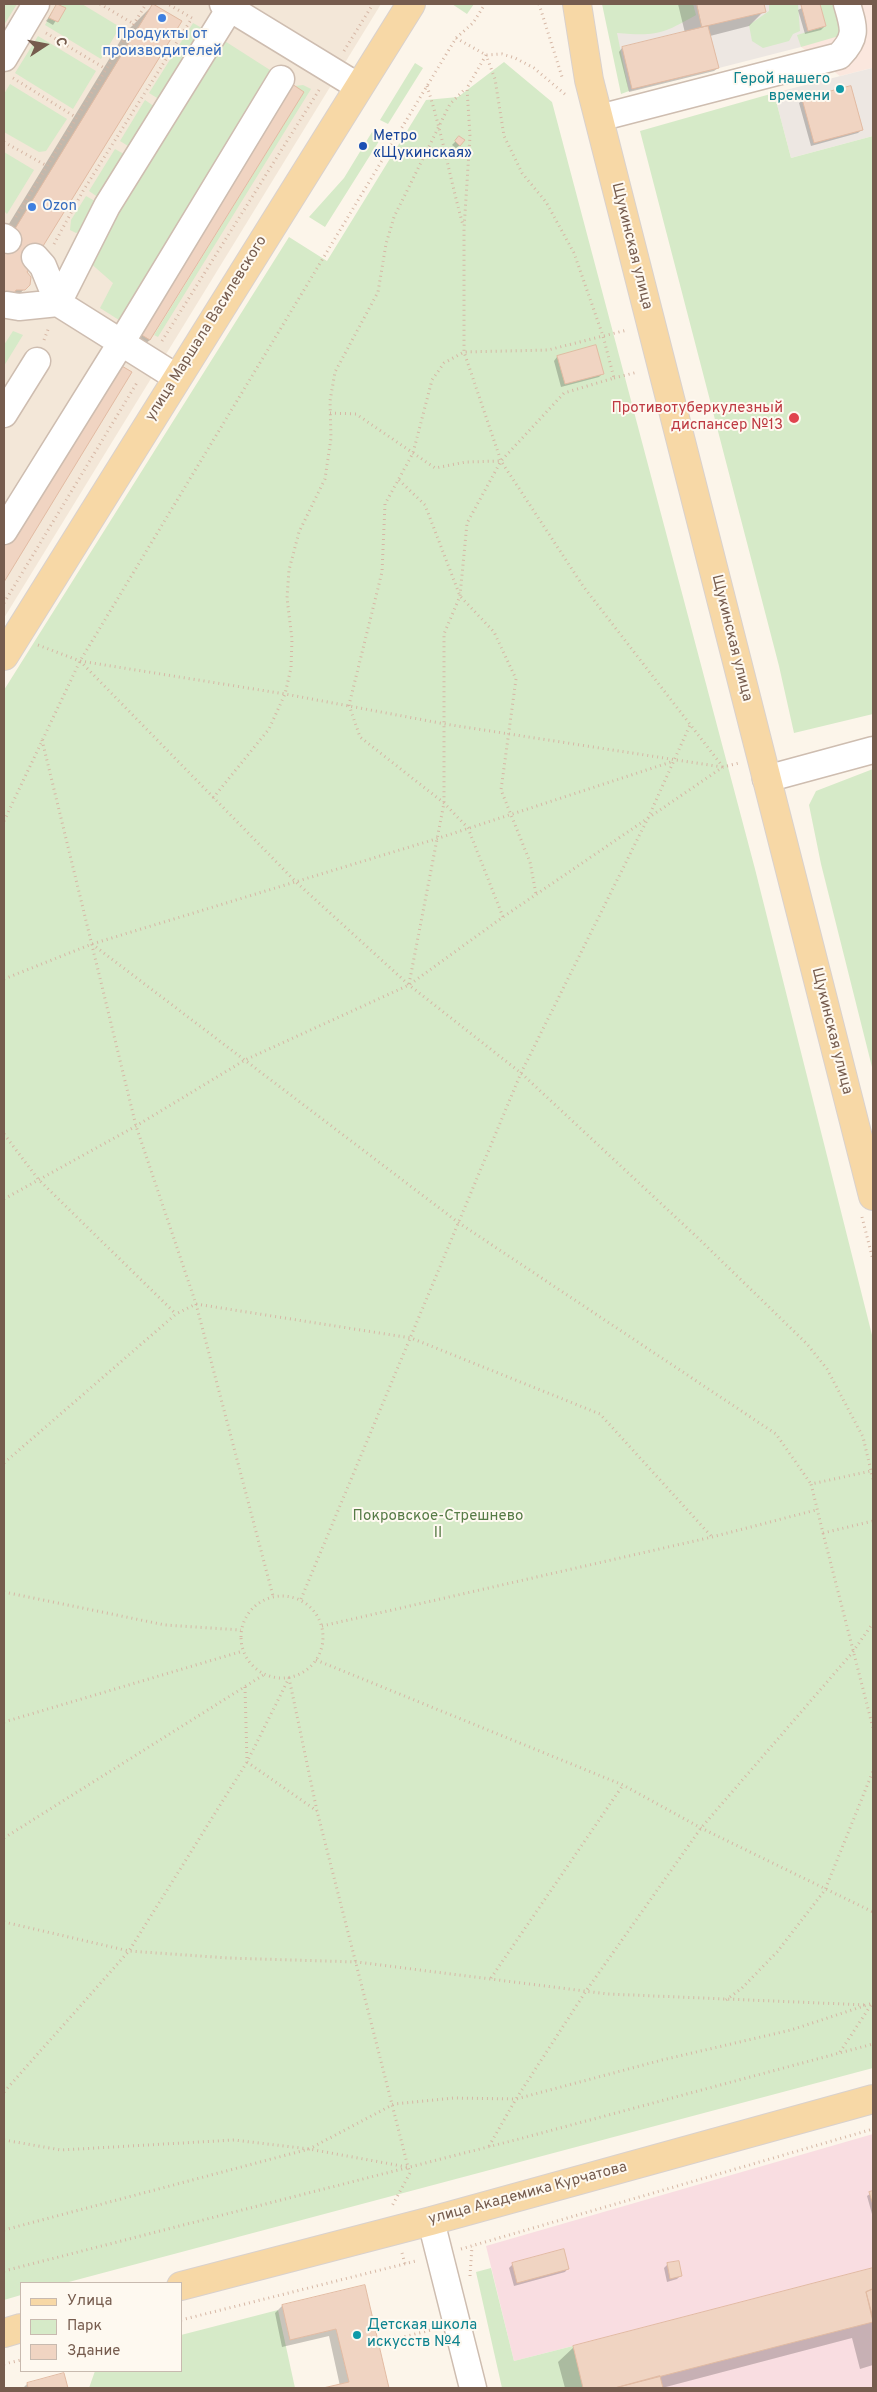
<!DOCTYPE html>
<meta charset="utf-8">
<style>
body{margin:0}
#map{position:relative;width:877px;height:2392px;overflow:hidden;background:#fcf5ea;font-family:Overpass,sans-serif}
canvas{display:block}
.frame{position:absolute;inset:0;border:5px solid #765c4e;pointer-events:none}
.legend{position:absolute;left:20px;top:2282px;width:162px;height:90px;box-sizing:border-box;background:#fef9f0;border:1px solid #c8baaf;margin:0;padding:6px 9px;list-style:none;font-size:15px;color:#765c4e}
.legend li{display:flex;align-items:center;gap:10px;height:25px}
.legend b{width:25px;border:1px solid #c8baaf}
.north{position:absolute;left:20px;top:20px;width:50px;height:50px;-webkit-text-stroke:4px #fef9f0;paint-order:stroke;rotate:79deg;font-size:14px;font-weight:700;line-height:20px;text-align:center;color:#765c4e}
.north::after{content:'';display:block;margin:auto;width:18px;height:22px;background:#765c4e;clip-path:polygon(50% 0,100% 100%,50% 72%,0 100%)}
</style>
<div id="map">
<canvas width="877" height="2392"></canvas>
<div class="frame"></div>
<ul class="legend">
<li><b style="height:6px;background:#f7d8a6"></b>Улица</li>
<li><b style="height:14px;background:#d6eac8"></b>Парк</li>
<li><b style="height:14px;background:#f0d4c2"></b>Здание</li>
</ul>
<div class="north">С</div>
</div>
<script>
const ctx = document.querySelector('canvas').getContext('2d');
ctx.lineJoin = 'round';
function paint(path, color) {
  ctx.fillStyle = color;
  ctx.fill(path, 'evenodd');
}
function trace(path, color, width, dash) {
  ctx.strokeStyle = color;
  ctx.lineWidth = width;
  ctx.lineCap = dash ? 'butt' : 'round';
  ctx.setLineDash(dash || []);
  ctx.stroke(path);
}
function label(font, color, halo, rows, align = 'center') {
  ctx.font = font + ' Overpass,sans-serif';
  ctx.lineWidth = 4;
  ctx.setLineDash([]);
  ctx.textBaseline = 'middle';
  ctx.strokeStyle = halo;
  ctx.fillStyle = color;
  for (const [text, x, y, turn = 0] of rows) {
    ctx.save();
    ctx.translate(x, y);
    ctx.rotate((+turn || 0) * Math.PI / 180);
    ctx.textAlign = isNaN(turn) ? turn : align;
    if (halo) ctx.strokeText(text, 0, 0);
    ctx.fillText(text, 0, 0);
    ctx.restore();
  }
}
paint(new Path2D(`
 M 4,4 L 381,4 L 4,618 Z`), '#f3e7d8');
paint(new Path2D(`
 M 820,4 L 873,4 L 872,68 L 840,76 L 801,47 L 797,35 L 826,26 Z`), '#fbe7de');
paint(new Path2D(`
 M 610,4 L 820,4 L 826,26 L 798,35 L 801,47 L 629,91 Z
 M 872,68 L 873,136 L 791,158 L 774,93 Z`), '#ede7e2');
paint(new Path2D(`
 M 873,2134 L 873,2388 L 584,2388 L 573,2346 L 514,2361 L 486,2246 Z`), '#f9dde1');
paint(new Path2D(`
 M 4,4 L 17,4 L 4,25 Z
 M 57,4 L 82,4 L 120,27 L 101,59 L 45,25 Z
 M 452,4 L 474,4 L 467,14 Z
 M 602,4 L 693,4 L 696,15 C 661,35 656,36 617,33 L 629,91 L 621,94 Z
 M 769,4 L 798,4 L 800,31 L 793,34 L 789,41 L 763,48 L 752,41 L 749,25 L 769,11 Z
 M 820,4 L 838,4 L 846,34 L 801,47 L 797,35 L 826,26 Z
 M 193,23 L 207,31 L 162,101 L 149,93 Z
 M 38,36 L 96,71 L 73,109 L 15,73 Z
 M 220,38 L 270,70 L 119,320 L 100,308 L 113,283 L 88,261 Z
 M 504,62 L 552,102 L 755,869 L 873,1339 L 873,2068 L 65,2283 L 21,2283 L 21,2295 L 4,2300 L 4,690 L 289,237 L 327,261 L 426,100 L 458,97 Z
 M 415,63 L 423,68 L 388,124 L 380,120 Z
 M 10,84 L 67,119 L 46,151 L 39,152 L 4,132 L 4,94 Z
 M 303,85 L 311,89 L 158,337 L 154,335 L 304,92 L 295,86 Z
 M 774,93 L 791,158 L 873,136 L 873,714 L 794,733 L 779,666 L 640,131 Z
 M 145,100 L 158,109 L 133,149 L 120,141 Z
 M 372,132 L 381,138 L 325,227 L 309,217 L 344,178 Z
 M 115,149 L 129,157 L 102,200 L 89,191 Z
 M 4,152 L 34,170 L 7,214 L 4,211 Z
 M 86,196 L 100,204 L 85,229 L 76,233 L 70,230 L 71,220 Z
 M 13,331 L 23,335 L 4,366 L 4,345 Z
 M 873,769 L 873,1071 L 821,864 L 809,805 L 816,791 Z
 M 491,2268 L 514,2361 L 573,2346 L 584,2388 L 502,2388 L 476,2272 Z
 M 278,2310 L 295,2388 L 89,2388 L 95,2371 L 181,2371 L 181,2335 Z`), '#d6eac8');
paint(new Path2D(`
 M 678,4 L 763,4 L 764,11 L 749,26 L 710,36 L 718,68 L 714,71 L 629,92 L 619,52 L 622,48 L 685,33 Z
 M 810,4 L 819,4 L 825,26 L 821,30 L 805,34 L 798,10 Z
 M 58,5 L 64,8 L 53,25 L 46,21 Z
 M 153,5 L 25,272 L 29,284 L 4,310 L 4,232 L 125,33 Z
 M 286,87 L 150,340 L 146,343 L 133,335 Z
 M 803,100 L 861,130 L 858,133 L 811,146 L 799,103 Z
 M 456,141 L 460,145 L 456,148 L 452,145 Z
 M 557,357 L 603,373 L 599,377 L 561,387 L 554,361 Z
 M 873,2192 L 873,2214 L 872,2214 L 867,2196 Z
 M 513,2264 L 568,2268 L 565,2272 L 514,2286 L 509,2268 Z
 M 667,2265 L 680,2276 L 677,2279 L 667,2282 L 664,2268 Z
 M 873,2269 L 873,2365 L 860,2369 L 852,2338 L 662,2388 L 565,2388 L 558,2362 L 574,2347 Z
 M 364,2287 L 388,2388 L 329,2388 L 340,2386 L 329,2336 L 282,2347 L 275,2313 L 282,2306 Z
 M 63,2374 L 66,2388 L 23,2388 L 27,2384 Z`), '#0003');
const building = new Path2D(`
 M 57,4 L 66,8 L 58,22 L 49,18 Z
 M 153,4 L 182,21 L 27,272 L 31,277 L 30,285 L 25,290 L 16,290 L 4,311 L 4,247 Z
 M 697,4 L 764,4 L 766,12 L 702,27 Z
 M 805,4 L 820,4 L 826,26 L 808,31 L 801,5 Z
 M 708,26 L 719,68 L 632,89 L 622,47 Z
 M 289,82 L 304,92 L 150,340 L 135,331 Z
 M 851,86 L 863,130 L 814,143 L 802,99 Z
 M 459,136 L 465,140 L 460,146 L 455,141 Z
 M 596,345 L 604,374 L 565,384 L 557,356 Z
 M 115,362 L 132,372 L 4,582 L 4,543 Z
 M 873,2191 L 873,2205 L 869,2192 Z
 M 564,2249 L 569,2269 L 517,2283 L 512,2263 Z
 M 679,2261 L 682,2276 L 670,2279 L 667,2263 Z
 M 873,2268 L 873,2289 L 866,2292 L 873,2322 L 615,2388 L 583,2388 L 573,2346 Z
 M 365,2285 L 389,2388 L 323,2388 L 349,2382 L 336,2329 L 290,2340 L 282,2305 Z
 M 873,2289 L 873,2318 L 866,2292 Z
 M 64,2373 L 68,2388 L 28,2388 L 27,2383 Z
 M 660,2376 L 663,2388 L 615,2388 Z`);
paint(building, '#f0d4c2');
trace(building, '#e2bba3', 1);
const minor = new Path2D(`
 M 223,4 L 359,87
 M 4,58 L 36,4
 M 599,118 L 839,56 C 858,37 854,28 847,4
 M 4,237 L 8,240
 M 35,257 L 43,266 L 58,303 L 176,377
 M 58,303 L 107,206 L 230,8
 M 7,305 L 19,307 L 58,303
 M 4,414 L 37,361
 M 4,531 L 121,343 L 281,79
 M 766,779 L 873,750
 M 431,2221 L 473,2388`);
const major = new Path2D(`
 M 577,4 L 589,80 L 873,1196
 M 4,656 L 411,4
 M 181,2286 L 431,2221 L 873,2099
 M 4,2333 L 21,2328`);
trace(minor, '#cebdb0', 29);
trace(major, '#d9d1cd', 30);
trace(new Path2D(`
 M 100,4 L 134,24
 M 539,4 L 563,80
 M 46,33 L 106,69
 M 456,38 L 486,55 L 502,54 L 515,58 L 534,68 L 567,96
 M 344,51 L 373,4
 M 486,55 L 467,88 L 470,136 L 464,229 L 464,352 L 501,461 L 583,586 L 723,767
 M 13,78 L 77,118
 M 427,86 C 442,132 450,179 463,225
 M 4,142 L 47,166
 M 16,217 L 146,4
 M 54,244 L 83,191 L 192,18 L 168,4
 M 44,340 L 49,327
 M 162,341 L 319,90
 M 614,378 L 638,372
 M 330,413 L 356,414 L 435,468 L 466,462 L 500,461
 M 399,480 L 425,505 L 460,596 L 494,632 L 516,679 L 501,790 L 530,862 L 536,894
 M 4,603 L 138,381
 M 38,645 L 80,661 L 285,694 L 445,724 L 722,767
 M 80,661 L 296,882 L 409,985 L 521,1073 L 698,1238 L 807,1344 L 827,1369 L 863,1437 L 871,1471
 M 42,740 L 136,1126 L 196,1304 L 273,1596
 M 213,798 L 269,729 L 285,694 L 291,668 L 292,639 L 287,598 L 289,570 L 299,532 L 325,479 L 331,438 L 330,401 L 335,372 L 378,292 L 386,244 L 394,217 L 450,104 L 466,88
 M 4,821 L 80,661 L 427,86 L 456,38 L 473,23 L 485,4
 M 503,917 L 468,828 L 444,803 L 360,737 L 349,705 L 382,572 L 385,504 L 413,453 L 432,380 L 444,363 L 464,352 L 548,350 L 627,330
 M 92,944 L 459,1223 L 776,1434 L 811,1484
 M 4,979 L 92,944 L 439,838 L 674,761
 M 409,984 L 444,803 L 444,634 L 460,596 L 467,523 L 501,461 L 564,393 L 614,378 L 603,336 L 574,253 L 546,202 L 522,173 L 504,136 L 495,79 L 486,55
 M 4,1134 L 38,1179 L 176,1314
 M 4,1199 L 136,1126 L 245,1060 L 409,985 L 503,917 L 723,767 L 739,763
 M 862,1217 L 873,1260
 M 4,1463 L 176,1314 L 196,1304 L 411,1338 L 600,1414 L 712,1537
 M 873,1479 L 871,1471 L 811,1484 L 823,1533 L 873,1521
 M 823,1533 L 873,1728
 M 4,1592 L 165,1625 L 241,1630
 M241 1637a41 41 0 1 1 82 0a41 41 0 1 1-82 0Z
 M 301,1599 L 521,1073 L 648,818 L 690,725
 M 322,1626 L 712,1537 L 816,1510
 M 316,1660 L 623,1785 L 701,1828 L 873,1912
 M 245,1687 L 247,1762 L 317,1811
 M 4,1722 L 243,1651
 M 4,1838 L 265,1674
 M 4,1922 L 129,1951 L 228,1958 L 357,1962 L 608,1994 L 867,2005
 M 491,1978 L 623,1785
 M 726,2000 L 742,1988 L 777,1952 L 825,1890 L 873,1771
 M 840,2052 L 871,2005
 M 4,2092 L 129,1951 L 247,1762 L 289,1678 L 317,1811 L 408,2167 L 410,2173 L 392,2206
 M 4,2140 L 61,2150 L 234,2140 L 309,2149 L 407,2167
 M 489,2146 L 516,2099 L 586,1991 L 701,1828 L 852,1653 L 873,1623
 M 4,2230 L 309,2149 L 394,2104 L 454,2098 L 516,2099 L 662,2060 L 791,2030 L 873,2003
 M 461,2249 L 873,2129
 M 402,2253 L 405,2264
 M 4,2271 L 519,2139 L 873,2044
 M 470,2276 L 472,2246
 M 181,2320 L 416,2261
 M 395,2339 L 435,2329
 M 4,2364 L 21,2360`), '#d6b7a5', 3, [1, 4]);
trace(minor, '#fff', 26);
trace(major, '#f7d8a6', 28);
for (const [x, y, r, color] of [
 [162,18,5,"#3f7fe0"],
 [840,89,5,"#0f9aa8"],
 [363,146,5,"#1a4fb4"],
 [32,207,5,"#3f7fe0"],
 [794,418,6,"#e0444e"],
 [357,2335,5,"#0f9aa8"]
]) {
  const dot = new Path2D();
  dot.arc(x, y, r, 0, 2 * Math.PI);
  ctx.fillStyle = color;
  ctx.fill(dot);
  trace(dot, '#fef9f0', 2);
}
label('15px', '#366cbe', '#fef9f0', [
 ["Продукты от",162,35],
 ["производителей",162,52],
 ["Ozon",42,207,"left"]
]);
label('15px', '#0d838f', '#fef9f0', [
 ["Герой нашего",830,80],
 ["времени",830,97],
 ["Детская школа",367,2326,"left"],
 ["искусств №4",367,2343,"left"]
], 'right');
label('15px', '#164399', '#fef9f0', [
 ["Метро",373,137],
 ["«Щукинская»",373,154]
], 'left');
label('15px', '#765c4e', '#fef9f0', [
 ["Щукинская улица",631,246,76],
 ["улица Маршала Василевского",207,329,-58],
 ["Щукинская улица",731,638,76],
 ["Щукинская улица",831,1031,76],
 ["улица Академика Курчатова",528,2194,-15]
]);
label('15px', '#be3a42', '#fef9f0', [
 ["Противотуберкулезный",783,409],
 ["диспансер №13",783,426]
], 'right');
label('15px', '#567b46', '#fef9f0', [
 ["Покровское-Стрешнево",438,1517],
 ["II",438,1534]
]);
</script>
